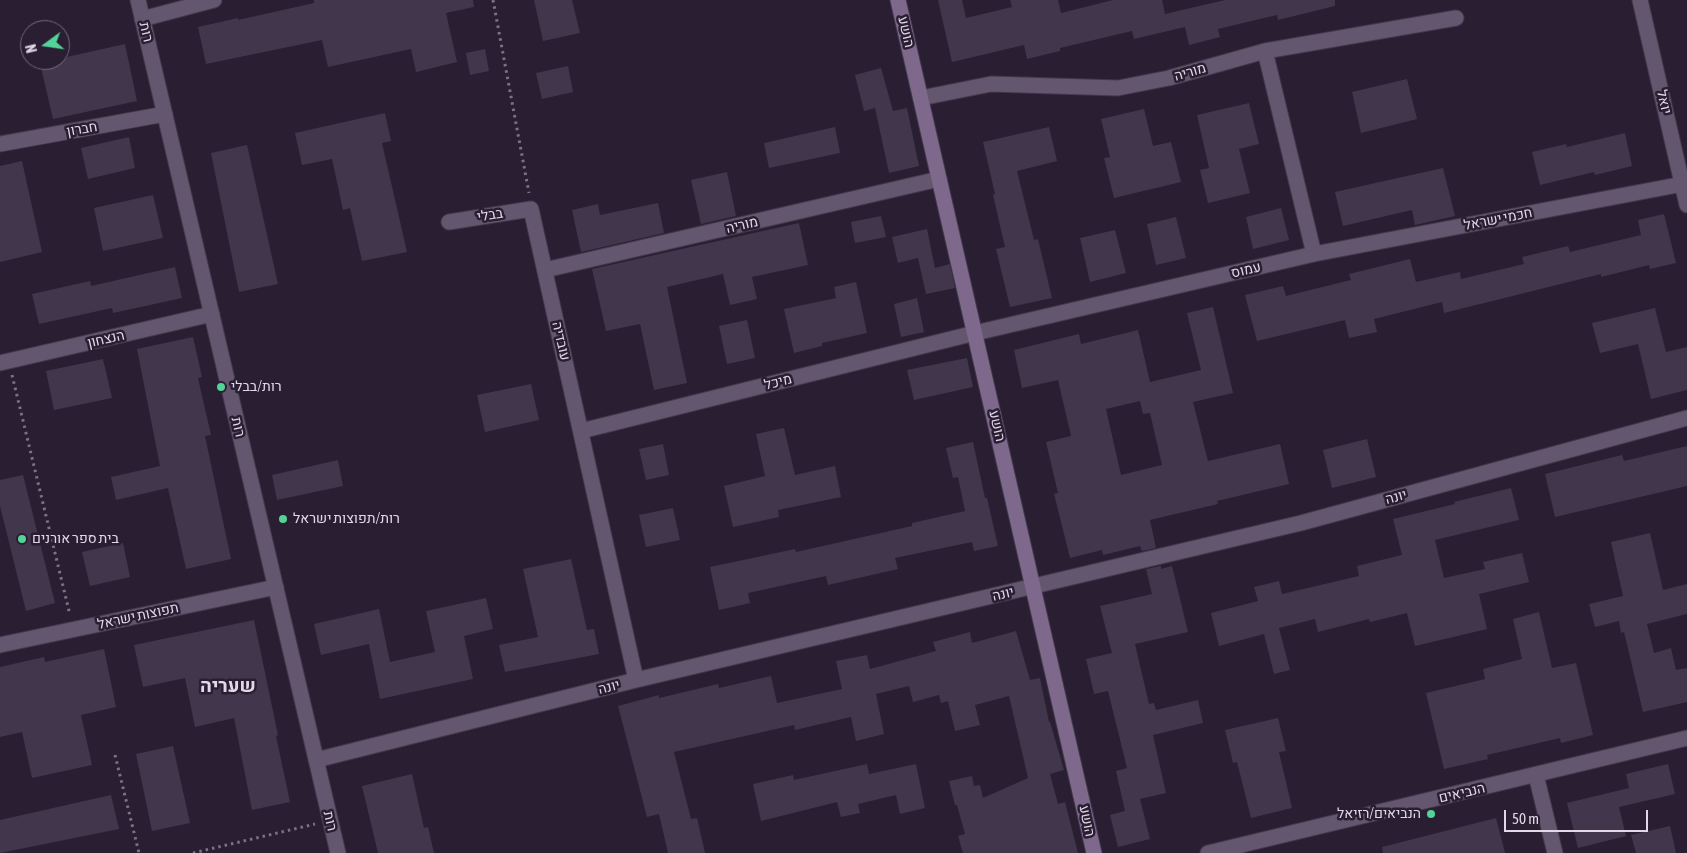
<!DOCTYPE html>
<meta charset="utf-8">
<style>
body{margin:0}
#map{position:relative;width:1687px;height:853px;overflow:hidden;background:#2a1e33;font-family:"Asap Condensed",sans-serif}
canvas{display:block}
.north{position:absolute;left:20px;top:20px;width:50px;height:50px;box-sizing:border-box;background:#2a1e33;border:1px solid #73697b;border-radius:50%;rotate:256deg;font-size:14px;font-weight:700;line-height:20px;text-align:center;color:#e0d9e7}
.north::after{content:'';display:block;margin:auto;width:18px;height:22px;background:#52d397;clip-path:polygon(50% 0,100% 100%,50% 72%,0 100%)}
.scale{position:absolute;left:1504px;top:810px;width:144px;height:22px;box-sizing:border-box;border:2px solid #e0d9e7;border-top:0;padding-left:6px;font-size:15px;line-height:18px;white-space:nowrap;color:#e0d9e7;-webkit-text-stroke:4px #2a1e33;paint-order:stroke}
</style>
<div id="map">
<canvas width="1687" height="853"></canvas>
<div class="north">N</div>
<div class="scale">50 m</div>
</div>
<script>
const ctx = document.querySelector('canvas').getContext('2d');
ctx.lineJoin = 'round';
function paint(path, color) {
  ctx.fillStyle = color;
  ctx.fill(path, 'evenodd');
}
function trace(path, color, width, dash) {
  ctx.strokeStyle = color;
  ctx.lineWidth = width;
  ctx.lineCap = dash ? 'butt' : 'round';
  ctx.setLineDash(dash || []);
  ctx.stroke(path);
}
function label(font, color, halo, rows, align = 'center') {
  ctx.font = font + ' "Asap Condensed",Heebo,sans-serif';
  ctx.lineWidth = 5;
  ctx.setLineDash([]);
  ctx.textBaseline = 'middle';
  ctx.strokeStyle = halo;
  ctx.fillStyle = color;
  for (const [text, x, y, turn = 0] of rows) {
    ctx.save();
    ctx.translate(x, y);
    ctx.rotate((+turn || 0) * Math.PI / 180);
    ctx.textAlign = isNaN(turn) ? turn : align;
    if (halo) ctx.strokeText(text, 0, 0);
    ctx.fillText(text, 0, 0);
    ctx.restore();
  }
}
paint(new Path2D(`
 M 314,0 L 473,0 L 474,7 L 446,13 L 457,62 L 416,72 L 411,49 L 328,67 L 322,40 L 206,64 L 198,27 L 238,18 L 238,20 L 314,3 Z
 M 534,0 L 572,0 L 580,33 L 543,41 Z
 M 938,0 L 962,0 L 966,18 L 1012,7 L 1010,0 L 1058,0 L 1061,13 L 1113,0 L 1162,0 L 1165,14 L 1225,0 L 1335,0 L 1335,6 L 1278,20 L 1277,15 L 1218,29 L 1220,37 L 1189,45 L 1185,27 L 1134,39 L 1132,31 L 1060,48 L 1060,51 L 1027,59 L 1024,45 L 952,62 Z
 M 125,44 L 137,101 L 53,119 L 40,63 Z
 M 485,49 L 489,71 L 470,75 L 466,53 Z
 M 568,66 L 573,92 L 542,99 L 536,73 Z
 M 881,68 L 893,111 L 907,108 L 919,166 L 889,173 L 875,108 L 864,111 L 855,75 Z
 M 1407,79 L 1417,119 L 1361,133 L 1352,92 Z
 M 1249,103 L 1259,144 L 1239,149 L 1250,193 L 1208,203 L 1200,170 L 1209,168 L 1197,115 Z
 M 1144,109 L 1153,146 L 1171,142 L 1181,182 L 1114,198 L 1104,158 L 1110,157 L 1101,119 Z
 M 385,113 L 391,141 L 382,143 L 407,252 L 362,261 L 350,208 L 343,210 L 332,159 L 302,165 L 295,133 Z
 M 835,127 L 840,153 L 769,168 L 764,143 Z
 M 1049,127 L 1057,161 L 1017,171 L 1034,240 L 1038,239 L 1052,298 L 1010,307 L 996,249 L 1005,247 L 993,195 L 995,194 L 983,142 Z
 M 1625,133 L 1632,166 L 1595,175 L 1594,172 L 1540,185 L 1532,152 L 1566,144 L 1567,147 Z
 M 129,137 L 135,168 L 88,179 L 81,148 Z
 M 247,145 L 278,284 L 239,292 L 211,153 Z
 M 22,161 L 42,252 L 0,262 L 0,166 Z
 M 1443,168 L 1455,216 L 1415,225 L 1412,210 L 1343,226 L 1335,192 Z
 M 727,172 L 736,216 L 701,224 L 691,180 Z
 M 153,195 L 163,238 L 103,251 L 94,208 Z
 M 658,203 L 664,233 L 581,252 L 572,210 L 598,204 L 600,215 Z
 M 1281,208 L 1289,240 L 1253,249 L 1246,217 Z
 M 1664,214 L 1676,263 L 1650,269 L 1649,265 L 1601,277 L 1601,274 L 1444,313 L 1442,302 L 1374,319 L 1377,332 L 1349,338 L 1345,320 L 1257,341 L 1245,295 L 1283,286 L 1286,296 L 1351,280 L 1349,274 L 1410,259 L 1416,282 L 1460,272 L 1461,279 L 1524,264 L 1522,257 L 1568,246 L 1570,252 L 1641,235 L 1638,220 Z
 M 881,216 L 886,237 L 855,243 L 851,222 Z
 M 1176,217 L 1186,258 L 1156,265 L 1147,224 Z
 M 799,223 L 808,265 L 752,277 L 757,299 L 730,305 L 723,274 L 667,287 L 687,383 L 654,390 L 640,324 L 606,331 L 592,269 Z
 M 927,229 L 935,268 L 950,264 L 955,288 L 926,294 L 918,258 L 898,263 L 892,237 Z
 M 1115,230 L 1126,273 L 1090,282 L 1080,238 Z
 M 175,267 L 182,298 L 113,313 L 112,308 L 39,324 L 32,294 L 90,281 L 91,286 Z
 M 856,282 L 867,333 L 822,343 L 822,346 L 794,353 L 784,309 L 836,298 L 834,287 Z
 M 917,298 L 924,332 L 901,337 L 894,304 Z
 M 1213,307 L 1233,393 L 1193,402 L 1208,461 L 1280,444 L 1289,484 L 1217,501 L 1218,504 L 1150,520 L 1156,548 L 1142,551 L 1140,546 L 1103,555 L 1102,550 L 1070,558 L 1054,494 L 1058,493 L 1046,442 L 1071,436 L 1058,380 L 1022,388 L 1014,350 L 1079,334 L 1081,344 L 1138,330 L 1150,382 L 1201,370 L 1187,313 ZM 1140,401 L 1143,414 L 1150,413 L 1162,465 L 1121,475 L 1106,409 Z
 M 1655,308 L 1666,352 L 1687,347 L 1687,390 L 1651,399 L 1638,344 L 1600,353 L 1592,323 Z
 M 747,320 L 755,358 L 727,364 L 719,326 Z
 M 193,337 L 202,377 L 198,378 L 211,435 L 205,436 L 231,559 L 186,569 L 168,488 L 116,500 L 111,477 L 160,466 L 137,349 Z
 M 967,358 L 973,387 L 914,400 L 907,370 Z
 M 103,359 L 112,398 L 54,410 L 46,371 Z
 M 531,384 L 539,420 L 485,432 L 477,395 Z
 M 784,428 L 795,475 L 835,466 L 841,497 L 778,510 L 779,517 L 733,527 L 724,486 L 765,476 L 756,434 Z
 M 1367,439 L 1376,477 L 1332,488 L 1323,450 Z
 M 973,442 L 985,498 L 987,498 L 998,546 L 974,551 L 972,542 L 895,558 L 898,569 L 828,585 L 826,576 L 748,593 L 750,603 L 719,610 L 710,567 L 795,549 L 796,552 L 912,526 L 912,523 L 965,511 L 958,477 L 953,478 L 946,448 Z
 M 663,444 L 669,475 L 646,480 L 639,449 Z
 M 1687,446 L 1687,486 L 1555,517 L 1545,474 L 1622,455 L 1624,461 Z
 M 338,460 L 343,486 L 277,500 L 272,475 Z
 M 23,475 L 55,603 L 26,611 L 0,506 L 0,480 Z
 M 1511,488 L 1519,520 L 1435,540 L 1444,578 L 1485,569 L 1483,562 L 1522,553 L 1529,582 L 1479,594 L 1487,629 L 1415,646 L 1407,613 L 1370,622 L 1369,619 L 1318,632 L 1315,619 L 1279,628 L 1290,670 L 1274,674 L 1264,634 L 1219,646 L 1211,613 L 1258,601 L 1254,587 L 1279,581 L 1282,594 L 1359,576 L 1357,566 L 1402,555 L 1393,519 L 1455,504 L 1454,502 Z
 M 673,508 L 680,540 L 646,547 L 639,515 Z
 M 1650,533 L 1663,590 L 1687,584 L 1687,614 L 1647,624 L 1654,653 L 1671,648 L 1676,670 L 1687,668 L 1687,702 L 1643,712 L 1624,632 L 1621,633 L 1619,621 L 1595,627 L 1589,604 L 1623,596 L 1611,542 Z
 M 123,543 L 130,577 L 90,586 L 82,552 Z
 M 571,559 L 587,630 L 594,629 L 599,654 L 505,672 L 499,645 L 538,637 L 523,569 Z
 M 1161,566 L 1161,569 L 1172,566 L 1188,632 L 1135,644 L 1149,704 L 1154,703 L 1156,710 L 1198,700 L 1203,723 L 1153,735 L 1166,793 L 1140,799 L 1150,839 L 1118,847 L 1110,815 L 1125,811 L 1116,771 L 1127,768 L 1108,691 L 1094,694 L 1086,659 L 1112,653 L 1100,606 L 1152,594 L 1146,569 Z
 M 486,598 L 493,629 L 464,636 L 473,679 L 380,699 L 369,644 L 321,655 L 314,624 L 379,609 L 390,662 L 435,652 L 426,611 Z
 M 1539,612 L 1552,668 L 1576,663 L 1593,735 L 1561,743 L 1560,738 L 1487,755 L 1488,759 L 1444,769 L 1426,693 L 1485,679 L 1483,669 L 1522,659 L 1513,619 Z
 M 254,620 L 278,735 L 276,736 L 290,802 L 252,810 L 234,718 L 195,727 L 185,678 L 143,687 L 134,645 Z
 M 1016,631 L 1030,680 L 1040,678 L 1049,722 L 1050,722 L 1064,770 L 1050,774 L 1058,804 L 1065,802 L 1078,853 L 963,853 L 958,836 L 965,834 L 957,805 L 955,805 L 949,781 L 972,776 L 974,786 L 980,785 L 983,798 L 1028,778 L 1009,696 L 975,705 L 980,725 L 955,731 L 948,701 L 941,703 L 939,695 L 913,702 L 909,686 L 876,694 L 884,734 L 856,741 L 851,717 L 795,730 L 794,725 L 674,752 L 691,819 L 697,818 L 705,853 L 668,853 L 659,814 L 647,817 L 618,706 L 659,695 L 659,698 L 718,684 L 719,688 L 771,676 L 777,703 L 842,689 L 836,661 L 867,655 L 870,669 L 936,651 L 933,642 L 970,632 L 972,643 Z
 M 104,649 L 116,707 L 81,715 L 92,765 L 32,778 L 22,732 L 0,737 L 0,667 L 44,657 L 45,662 Z
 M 1278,718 L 1286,751 L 1279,752 L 1292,808 L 1251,818 L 1237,762 L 1233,763 L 1225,730 Z
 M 173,746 L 190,823 L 152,831 L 136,754 Z
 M 867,764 L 869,774 L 916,764 L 925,808 L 900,814 L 896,795 L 858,804 L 860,813 L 841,817 L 837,802 L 761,821 L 753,784 L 793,775 L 794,780 Z
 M 1668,764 L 1675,794 L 1619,807 L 1626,836 L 1578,848 L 1567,803 L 1629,788 L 1626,774 Z
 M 412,774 L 424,828 L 428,827 L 434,853 L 378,853 L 362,786 Z
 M 111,795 L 119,829 L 0,853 L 0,820 Z
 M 1496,818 L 1505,853 L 1383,853 L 1382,847 Z
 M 1670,826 L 1676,853 L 1636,853 L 1631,835 Z`), '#42364c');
const street = new Path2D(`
 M 138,0 L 338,853
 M 1640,0 L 1687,205
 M 142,19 L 214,0
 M 921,98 L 991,84 L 1118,88 L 1169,78 L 1265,51 L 1456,18
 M 0,144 L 165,114
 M 449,222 L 531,209 L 636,680
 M 1314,254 L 1683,184
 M 545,270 L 939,179
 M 0,363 L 212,314
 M 581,431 L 975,333 L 1314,254 L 1265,51
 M 0,645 L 276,587
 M 316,760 L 636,680 L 1301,523 L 1687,418
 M 1536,775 L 1555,853
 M 1208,853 L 1687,738`);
const secondary = new Path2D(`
 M 898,0 C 964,284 1031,568 1094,853`);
trace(street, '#43394b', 17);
trace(secondary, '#43394b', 17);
trace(new Path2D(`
 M 493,0 L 529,193
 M 12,375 L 70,615
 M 115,755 L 139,853
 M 193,853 L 315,824`), '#7c7284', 3, [2.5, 4]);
trace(street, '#64566e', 15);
trace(secondary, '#7e698d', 15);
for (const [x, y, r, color] of [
 [221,387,5,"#52d397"],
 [283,519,5,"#52d397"],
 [22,539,5,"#52d397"],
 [1431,814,5,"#52d397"]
]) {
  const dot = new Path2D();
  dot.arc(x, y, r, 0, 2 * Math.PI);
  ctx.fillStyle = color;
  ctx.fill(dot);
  trace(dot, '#2a1e33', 2);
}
label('14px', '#e0d9e7', '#2a1e33', [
 ["רות",146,32,77],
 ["הושע",906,32,77],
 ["מוריה",1190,72,-16],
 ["יואל",1664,102,77],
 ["חברון",82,129,-10],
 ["בבלי",490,215,-9],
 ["חכמי ישראל",1498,219,-11],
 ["מוריה",742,225,-13],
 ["עמוס",1246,270,-13],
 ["הנצחון",106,339,-13],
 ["עובדיה",561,341,77],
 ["מיכל",778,382,-14],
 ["הושע",997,426,77],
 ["רות",238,427,77],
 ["יונה",1396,497,-15],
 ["יונה",1003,594,-13],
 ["תפוצות ישראל",138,616,-12],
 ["יונה",609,687,-14],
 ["הנביאים",1462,793,-13],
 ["רות",330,821,77],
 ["הושע",1087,821,78]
]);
label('14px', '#e0d9e7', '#2a1e33', [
 ["רות/בבלי",231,387],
 ["רות/תפוצות ישראל",293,519],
 ["בית ספר אורנים",32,539],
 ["הנביאים/רזיאל",1421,814,"right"]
], 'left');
label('bold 19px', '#e0d9e7', '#2a1e33', [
 ["שעריה",228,686]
]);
</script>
